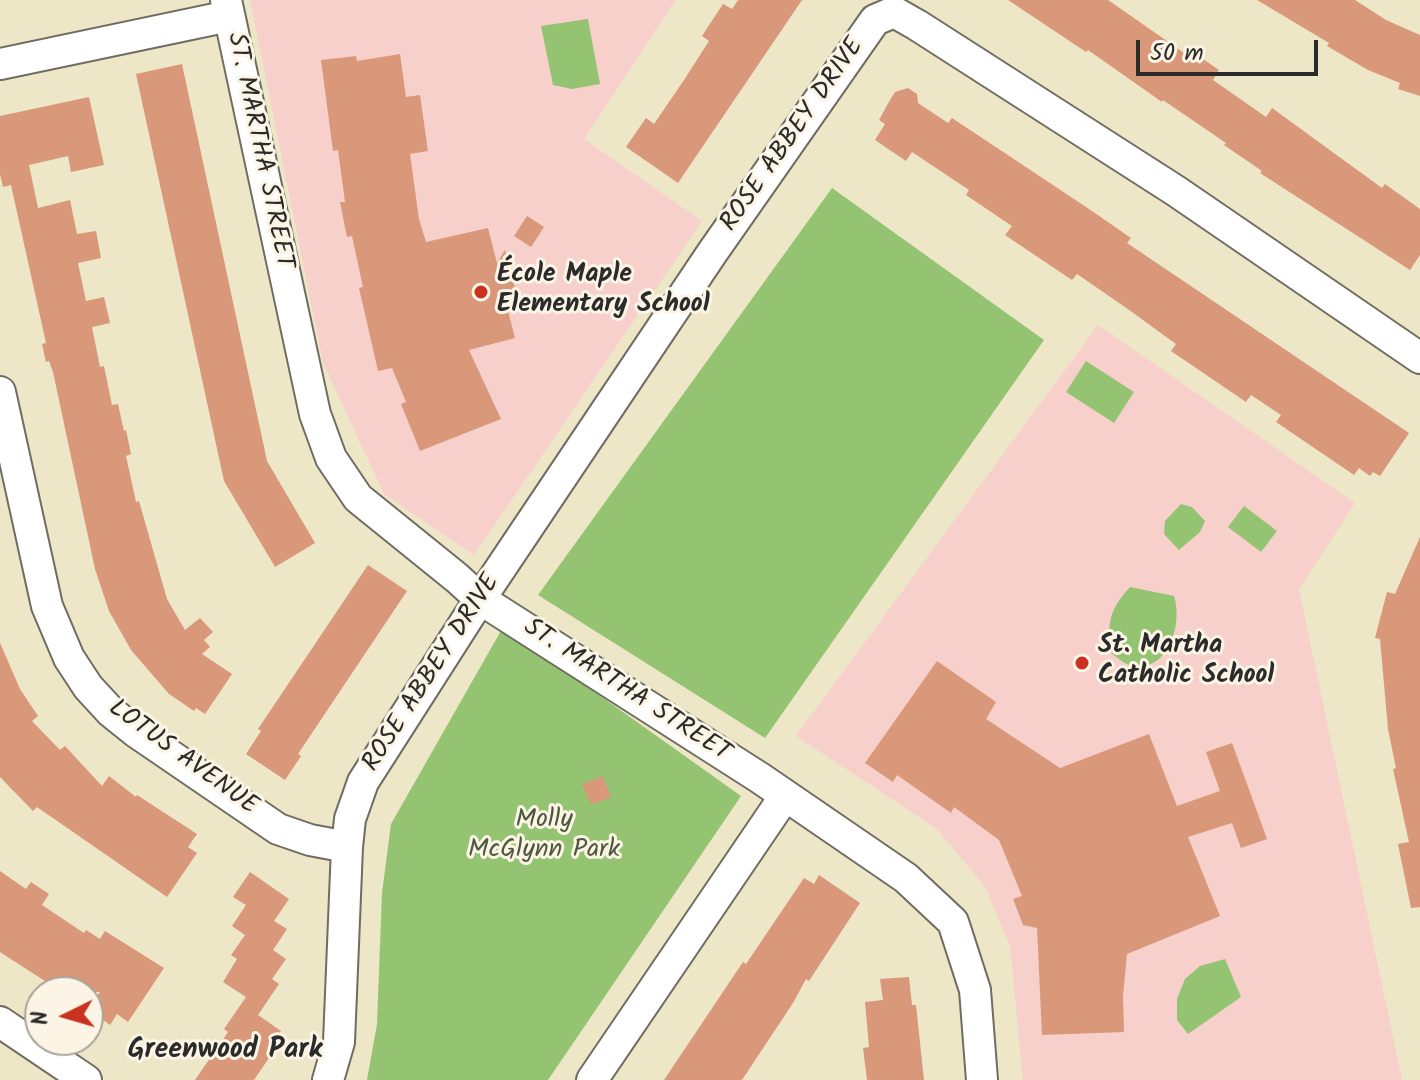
<!DOCTYPE html>
<meta charset="utf-8">
<style>
body{margin:0}
#map{position:relative;width:1420px;height:1080px;overflow:hidden;background:#ede6c7;font-family:Kalam,sans-serif}
canvas{display:block}
.north{position:absolute;left:24px;top:976px;width:80px;height:80px;box-sizing:border-box;background:#fcf5e5;border:2px solid #a8a49b;border-radius:50%;rotate:265deg;font-size:22px;font-weight:700;line-height:32px;text-align:center;color:#2b2b2b}
.north::after{content:'';display:block;margin:auto;width:28px;height:36px;background:#c8321e;clip-path:polygon(50% 0,100% 100%,50% 72%,0 100%)}
.scale{position:absolute;left:1136px;top:40px;width:182px;height:36px;box-sizing:border-box;border:4px solid #2b2b2b;border-top:0;padding-left:10px;font-size:24px;line-height:28px;white-space:nowrap;color:#2b2b2b;-webkit-text-stroke:6px #fcf5e5;paint-order:stroke}
</style>
<div id="map">
<canvas width="1420" height="1080"></canvas>
<div class="north">N</div>
<div class="scale">50 m</div>
</div>
<script>
const ctx = document.querySelector('canvas').getContext('2d');
ctx.lineJoin = 'round';
function paint(path, color) {
  ctx.fillStyle = color;
  ctx.fill(path, 'evenodd');
}
function trace(path, color, width, dash) {
  ctx.strokeStyle = color;
  ctx.lineWidth = width;
  ctx.lineCap = dash ? 'butt' : 'round';
  ctx.setLineDash(dash || []);
  ctx.stroke(path);
}
function label(font, color, halo, rows, align = 'center') {
  ctx.font = font + ' Kalam,sans-serif';
  ctx.lineWidth = 6;
  ctx.setLineDash([]);
  ctx.textBaseline = 'middle';
  ctx.strokeStyle = halo;
  ctx.fillStyle = color;
  for (const [text, x, y, turn = 0] of rows) {
    ctx.save();
    ctx.translate(x, y);
    ctx.rotate((+turn || 0) * Math.PI / 180);
    ctx.textAlign = isNaN(turn) ? turn : align;
    if (halo) ctx.strokeText(text, 0, 0);
    ctx.fillText(text, 0, 0);
    ctx.restore();
  }
}
paint(new Path2D(`
 M 250,0 L 676,0 L 584,139 L 702,221 L 474,555 L 384,494 L 323,363 Z
 M 1098,325 L 1355,503 L 1299,589 L 1402,1080 L 1023,1080 L 1010,946 L 986,888 L 937,829 L 796,736 Z`), '#f7d0cc');
paint(new Path2D(`
 M 588,19 L 600,84 L 572,89 L 553,85 L 541,26 Z
 M 832,188 L 1044,340 L 765,738 L 538,595 Z
 M 1086,361 L 1134,392 L 1114,423 L 1066,392 Z
 M 1181,504 L 1192,507 L 1205,521 L 1200,532 L 1179,550 L 1164,534 L 1165,521 Z
 M 1244,506 L 1277,531 L 1261,552 L 1228,527 Z
 M 1130,587 L 1174,596 C 1182,620 1172,665 1139,667 C 1129,668 1119,659 1111,653 C 1107,623 1109,610 1130,587 Z
 M 502,629 L 512,633 L 741,796 L 548,1080 L 367,1080 L 377,1024 L 382,893 L 391,824 Z
 M 1225,959 L 1241,997 L 1188,1034 L 1177,1020 L 1177,999 L 1185,979 L 1200,966 Z`), '#94c372');
paint(new Path2D(`
 M 738,0 L 802,0 L 678,183 L 626,147 L 646,118 L 654,124 L 684,80 L 709,41 L 702,36 L 723,4 L 732,9 Z
 M 1008,0 L 1108,0 L 1200,64 L 1203,59 L 1219,70 L 1213,80 L 1266,117 L 1272,108 L 1382,188 L 1385,184 L 1420,209 L 1420,255 L 1410,270 L 1260,173 L 1262,171 L 1224,145 L 1226,143 L 1163,100 L 1162,102 L 1088,50 L 1086,52 Z
 M 1257,0 L 1355,0 L 1386,20 L 1420,35 L 1420,96 L 1398,89 L 1400,83 L 1368,70 L 1327,46 L 1329,43 Z
 M 400,54 L 406,97 L 420,95 L 428,151 L 410,154 L 419,219 L 426,242 L 488,228 L 497,263 L 505,250 L 518,299 L 506,303 L 515,338 L 469,350 L 501,419 L 420,451 L 401,404 L 406,402 L 392,368 L 378,371 L 359,288 L 363,287 L 352,236 L 347,237 L 340,202 L 345,202 L 338,150 L 333,151 L 321,60 L 356,56 L 357,61 Z
 M 182,64 L 267,461 L 315,543 L 275,567 L 224,481 L 136,74 Z
 M 908,88 L 917,94 L 918,103 L 948,123 L 952,118 L 1092,211 L 1131,238 L 1127,243 L 1409,433 L 1380,476 L 1373,472 L 1370,476 L 1359,468 L 1354,475 L 1276,422 L 1281,415 L 1251,395 L 1246,402 L 1171,351 L 1176,344 L 1125,307 L 1077,274 L 1072,280 L 1005,235 L 1012,226 L 966,195 L 969,190 L 912,152 L 906,161 L 875,140 L 885,124 L 879,120 L 890,100 L 895,92 Z
 M 89,97 L 104,165 L 71,172 L 68,156 L 29,165 L 38,208 L 70,200 L 77,234 L 96,231 L 101,258 L 78,263 L 86,301 L 104,297 L 110,323 L 92,327 L 100,367 L 104,366 L 112,405 L 118,404 L 124,431 L 126,430 L 131,454 L 126,456 L 136,502 L 139,501 L 167,599 L 185,630 L 200,618 L 213,632 L 204,640 L 210,647 L 202,654 L 232,674 L 205,714 L 196,708 L 194,711 L 169,694 L 131,650 L 109,611 L 95,569 L 53,372 L 49,361 L 46,362 L 42,344 L 46,343 L 11,185 L 3,187 L 0,174 L 0,116 Z
 M 527,216 L 544,227 L 531,247 L 514,236 Z
 M 1420,537 L 1420,907 L 1411,908 L 1398,844 L 1409,842 L 1393,769 L 1396,768 L 1388,729 L 1380,639 L 1375,638 L 1387,592 L 1395,594 Z
 M 368,565 L 407,591 L 298,754 L 301,756 L 285,780 L 246,754 L 261,731 L 258,729 Z
 M 0,643 L 20,689 L 38,716 L 32,721 L 60,750 L 65,746 L 102,786 L 109,776 L 136,797 L 137,795 L 197,834 L 188,847 L 197,853 L 167,897 L 37,807 L 33,811 L 0,777 Z
 M 937,661 L 996,702 L 986,719 L 1060,768 L 1149,734 L 1177,806 L 1220,791 L 1206,752 L 1232,743 L 1267,839 L 1241,848 L 1232,823 L 1188,837 L 1220,916 L 1127,954 L 1123,996 L 1124,1032 L 1042,1035 L 1037,928 L 1023,925 L 1013,899 L 1022,896 L 999,840 L 954,807 L 951,813 L 897,775 L 893,782 L 865,763 Z
 M 603,776 L 611,797 L 591,805 L 582,784 Z
 M 0,871 L 26,889 L 31,882 L 49,894 L 42,905 L 84,933 L 86,930 L 100,939 L 105,931 L 164,968 L 128,1022 L 117,1014 L 110,1025 L 88,1009 L 100,992 L 62,992 L 0,952 Z
 M 250,872 L 289,899 L 274,921 L 287,929 L 273,950 L 286,959 L 272,979 L 279,984 L 258,1015 L 281,1031 L 267,1052 L 271,1055 L 254,1080 L 195,1080 L 228,1032 L 224,1029 L 246,997 L 223,982 L 237,959 L 231,955 L 245,935 L 232,926 L 246,905 L 233,897 Z
 M 819,875 L 860,903 L 809,981 L 806,979 L 793,1003 L 742,1080 L 664,1080 L 743,962 L 746,964 L 804,878 L 814,884 Z
 M 909,977 L 912,1005 L 916,1005 L 924,1080 L 867,1080 L 863,1048 L 869,1047 L 865,1002 L 883,1000 L 880,979 Z`), '#d89879');
const minor = new Path2D(`
 M 226,0 L 315,414 L 331,458 L 358,498 L 457,578 L 480,599 L 760,778 L 906,878 L 953,922 L 975,990 L 982,1080
 M 0,64 L 229,16
 M 0,392 L 47,606 L 69,658 L 88,687 L 111,712 L 136,732 L 278,829 L 310,840 L 347,847
 M 0,1022 L 86,1080
 M 328,1080 L 339,1042 L 347,847 L 350,819 L 363,782 L 480,599 L 712,253 L 875,20 L 894,12 L 917,25 L 1176,191 L 1420,358
 M 592,1080 L 785,796`);
trace(minor, '#6f6c62', 34);
trace(minor, '#fff', 30);
for (const [x, y, r, color] of [
 [481,292,8,"#c8321e"],
 [1082,663,8,"#c8321e"]
]) {
  const dot = new Path2D();
  dot.arc(x, y, r, 0, 2 * Math.PI);
  ctx.fillStyle = color;
  ctx.fill(dot);
  trace(dot, '#fcf5e5', 3);
}
label('26px', '#2b2b2b', '#fcf5e5', [
 ["ROSE ABBEY DRIVE",794,136,-55],
 ["ST. MARTHA STREET",258,151,78],
 ["ROSE ABBEY DRIVE",433,674,-57],
 ["ST. MARTHA STREET",626,692,33],
 ["LOTUS AVENUE",182,759,36]
]);
label('bold 26px', '#2b2b2b', '#fcf5e5', [
 ["École Maple",497,277],
 ["Elementary School",497,307],
 ["St. Martha",1098,648],
 ["Catholic School",1098,678]
], 'left');
label('26px', '#4a5940', '#fcf5e5', [
 ["Molly",544,822],
 ["McGlynn Park",544,852]
]);
label('bold 28px', '#2b2b2b', '#fcf5e5', [
 ["Greenwood Park",225,1052]
]);
</script>
